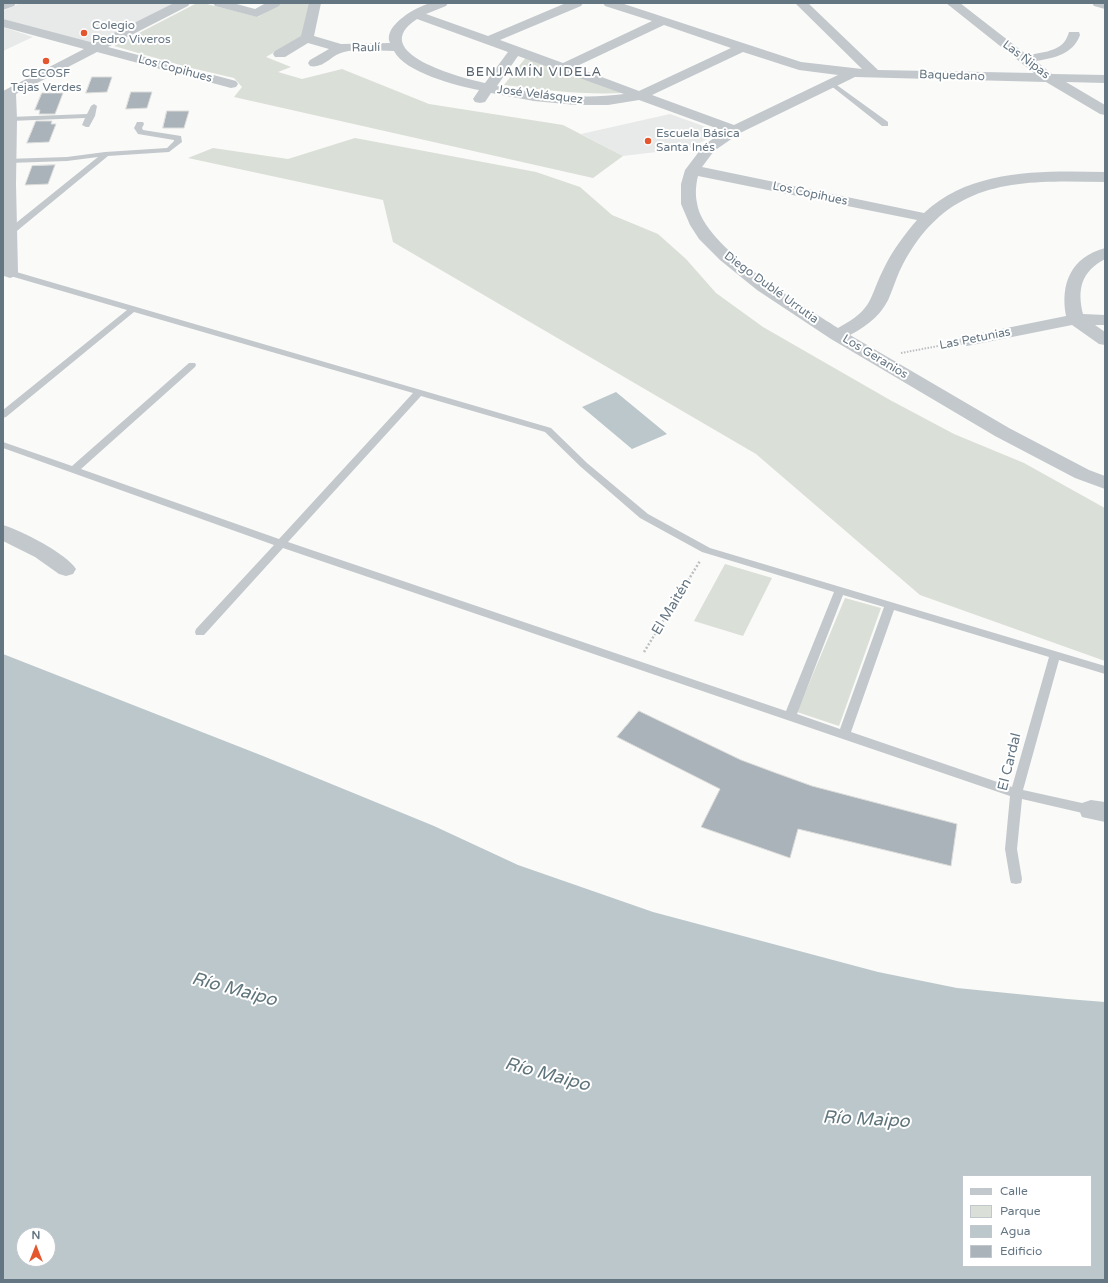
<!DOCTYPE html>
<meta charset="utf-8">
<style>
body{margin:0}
#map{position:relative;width:1108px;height:1283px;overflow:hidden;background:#fafaf8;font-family:"Varela Round",sans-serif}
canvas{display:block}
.frame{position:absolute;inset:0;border:4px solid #657683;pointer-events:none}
.legend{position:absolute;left:962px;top:1175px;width:130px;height:92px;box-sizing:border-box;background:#fff;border:1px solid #c1c8cd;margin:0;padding:5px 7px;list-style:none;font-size:12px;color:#657683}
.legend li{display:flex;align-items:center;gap:8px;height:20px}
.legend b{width:20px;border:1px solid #c1c8cd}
.north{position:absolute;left:16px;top:1227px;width:40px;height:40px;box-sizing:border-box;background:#fff;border:1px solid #c1c8cd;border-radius:50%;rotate:0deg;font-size:11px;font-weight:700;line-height:16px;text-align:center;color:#657683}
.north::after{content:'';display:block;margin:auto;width:14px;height:18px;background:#e4572e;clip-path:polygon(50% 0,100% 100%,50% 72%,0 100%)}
</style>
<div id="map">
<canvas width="1108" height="1283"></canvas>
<div class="frame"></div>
<ul class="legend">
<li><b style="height:5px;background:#c3c8cc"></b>Calle</li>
<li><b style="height:11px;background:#dadfd7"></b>Parque</li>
<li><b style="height:11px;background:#bbc7cb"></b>Agua</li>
<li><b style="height:11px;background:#aab3b9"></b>Edificio</li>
</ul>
<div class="north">N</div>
</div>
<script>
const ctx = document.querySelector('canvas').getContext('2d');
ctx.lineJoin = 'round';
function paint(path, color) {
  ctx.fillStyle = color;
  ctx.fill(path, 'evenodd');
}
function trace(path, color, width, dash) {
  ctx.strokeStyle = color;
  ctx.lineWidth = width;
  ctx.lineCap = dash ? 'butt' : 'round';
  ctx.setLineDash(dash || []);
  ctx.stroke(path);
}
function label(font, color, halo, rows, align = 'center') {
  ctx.font = font + ' "Varela Round",sans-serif';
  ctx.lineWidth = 4;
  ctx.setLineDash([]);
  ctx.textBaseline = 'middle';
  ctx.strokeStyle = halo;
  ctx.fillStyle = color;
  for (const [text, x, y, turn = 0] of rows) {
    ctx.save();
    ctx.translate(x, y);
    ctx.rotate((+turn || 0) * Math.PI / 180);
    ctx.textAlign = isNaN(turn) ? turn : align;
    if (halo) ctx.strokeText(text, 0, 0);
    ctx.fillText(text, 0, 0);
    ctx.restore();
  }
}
paint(new Path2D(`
 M 20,3 L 169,3 L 173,4 L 96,45 L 3,20 L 3,11 Z
 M 3,27 L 33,37 L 3,51 Z
 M 670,114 L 720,132 L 690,148 L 623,156 L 581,134 Z`), '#e8e9e9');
paint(new Path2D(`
 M 197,3 L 203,3 L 258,17 L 282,3 L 310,3 L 302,36 L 266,57 L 291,67 L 278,72 L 302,79 L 342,69 L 429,104 L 563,125 L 623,156 L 593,178 L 234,97 L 242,87 L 234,78 L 187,67 L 114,46 Z
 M 527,56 L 623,93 C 583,95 544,90 504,85 Z
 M 355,138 L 536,172 L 580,187 L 612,215 L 658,234 L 686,259 L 716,293 L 763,327 L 890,400 L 954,434 L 1024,463 L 1103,507 L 1105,508 L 1105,661 L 920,595 L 756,454 L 393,242 L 383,200 L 188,158 L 213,148 L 288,159 Z
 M 725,564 L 772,578 L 743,636 L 694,621 Z
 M 845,598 L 881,608 L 839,726 L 797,712 Z`), '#dadfd7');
paint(new Path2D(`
 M 616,392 L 667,434 L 632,449 L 582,407 Z
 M 3,654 L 263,756 L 434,826 L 518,865 L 653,912 L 878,972 L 957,988 L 1067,999 L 1105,1002 L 1105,1280 L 3,1280 ZM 963,1176 L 1091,1176 L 1091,1266 L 963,1266 ZM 24,1235 L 48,1235 L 48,1259 L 24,1259 Z`), '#bbc7cb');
const building = new Path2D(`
 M 92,77 L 112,77 L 107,92 L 86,93 Z
 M 131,92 L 152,92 L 147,108 L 126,109 Z
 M 42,93 L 63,93 L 55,114 L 39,114 L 40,110 L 35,110 Z
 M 167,111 L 189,111 L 184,128 L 163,128 Z
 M 36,121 L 52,121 L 51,124 L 56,124 L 49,142 L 27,143 Z
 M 55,165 L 48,184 L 25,185 L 32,166 Z
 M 639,711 L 741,760 L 776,773 L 812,786 L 957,824 L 951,866 L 798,829 L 790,858 L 701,827 L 720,789 L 617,737 Z`);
paint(building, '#aab3b9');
trace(building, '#dcdcda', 1);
trace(new Path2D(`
 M 901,353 L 949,344`), '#bbbfc2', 2, [1.5, 1.5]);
trace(new Path2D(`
 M 644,652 L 700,561`), '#bbbfc2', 2.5, [2, 2]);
paint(new Path2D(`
 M 830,83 L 834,83 L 888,122 L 888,126 L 882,126 L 830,85 Z
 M 94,104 L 97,106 L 95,116 L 89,127 L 86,127 L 82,125 L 85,118 L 10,121 L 6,119 L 10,117 L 87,114 L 91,106 Z
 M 137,122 L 143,122 L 144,124 L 142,128 L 143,130 L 181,136 L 182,142 L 169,152 L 108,156 L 12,235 L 6,235 L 6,231 L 98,157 L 67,161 L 9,163 L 5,161 L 6,159 L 67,157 L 105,152 L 167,148 L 174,141 L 174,140 L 138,134 L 134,128 Z
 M 7,271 L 13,271 L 551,428 L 587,463 L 648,514 L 710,548 L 1105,666 L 1105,674 L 1059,660 L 1023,790 L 1091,805 L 1095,807 L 1097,810 L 1095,813 L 1091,815 L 1022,799 L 1017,849 L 1022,879 L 1021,883 L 1016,884 L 1011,883 L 1010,879 L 1005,849 L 1010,796 L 283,548 L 204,635 L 196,635 L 195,632 L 196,629 L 274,545 L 3,448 L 3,442 L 72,466 L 189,363 L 195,363 L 196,365 L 195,367 L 81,469 L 279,539 L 413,393 L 134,312 L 6,417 L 3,418 L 3,410 L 127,310 L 7,275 L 6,273 ZM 421,396 L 545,432 L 581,467 L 640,518 L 702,552 L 834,592 L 786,711 L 288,542 ZM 843,595 L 884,607 L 840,729 L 797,714 ZM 894,610 L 1049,657 L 1012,787 L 851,732 Z`), '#c3c8cc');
paint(new Path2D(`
 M 3,3 L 16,3 L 14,6 L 3,10 Z
 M 174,3 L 190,3 L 188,6 L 108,47 L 236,81 L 238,84 L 236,87 L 231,88 L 97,52 L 16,94 L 17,119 L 16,184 L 18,273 L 16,276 L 10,278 L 4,276 L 3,91 L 84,49 L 3,27 L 3,19 L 94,43 Z
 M 213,3 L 233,3 L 255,9 L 266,3 L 281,3 L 279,6 L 257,17 L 215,6 Z
 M 309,3 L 321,3 L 314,36 L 341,44 L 390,43 C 382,26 418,5 432,3 C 437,2 443,3 448,3 L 446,6 L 426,14 L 488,36 L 566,3 L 583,3 L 581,6 L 500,40 L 563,63 L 652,21 L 605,6 L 603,3 L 621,3 L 801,62 L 862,69 L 795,3 L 808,3 L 878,70 L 1034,73 L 946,3 L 960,3 L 1027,55 C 1039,53 1057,52 1065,41 C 1067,38 1068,35 1069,32 L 1079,32 L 1080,35 C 1073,54 1055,58 1036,61 L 1052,74 L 1105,75 L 1105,83 L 1066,82 L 1105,105 L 1105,115 L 1100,114 L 1046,82 L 855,77 L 740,133 L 714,151 L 702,167 L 924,213 C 972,168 1044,171 1105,172 L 1105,182 C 1018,180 949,178 903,264 C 898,273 895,283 891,293 C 884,313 869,325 850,335 L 1009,428 L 1089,470 L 1105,476 L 1105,489 L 1075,478 L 995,436 L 831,339 L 757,290 L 720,260 L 699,239 L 690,225 L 681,204 L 681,184 L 685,170 L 704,145 L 724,131 L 639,100 L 608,105 L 576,105 L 534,101 L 491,93 L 485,102 L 480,103 L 475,102 L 473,99 L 479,90 C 457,86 404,72 394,51 C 379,51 357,49 344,52 C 332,54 324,69 310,66 L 308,63 L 310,60 L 329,49 L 308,43 L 285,57 L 275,57 L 273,54 L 275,51 L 301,36 ZM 417,19 L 508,52 L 485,83 C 462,78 365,53 417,19 ZM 664,25 L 731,48 L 639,91 L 575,67 ZM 743,52 L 799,70 L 838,75 L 734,125 L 652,95 ZM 518,56 L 624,94 C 581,100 538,94 497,86 ZM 698,176 L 917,220 C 905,234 893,250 885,266 C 868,299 875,308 838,328 C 801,304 703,247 697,203 C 695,194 696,184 698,176 Z
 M 1092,3 L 1105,3 L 1105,9 L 1094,6 Z
 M 1105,248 L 1105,259 C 1081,272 1077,289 1083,314 L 1105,315 L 1105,325 L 1095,325 L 1105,332 L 1105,345 L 1099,344 L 1072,325 L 967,346 L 961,345 L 958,341 L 961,337 L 967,336 L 1066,316 C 1060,284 1071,257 1105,248 Z
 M 3,525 C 21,530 67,554 76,569 L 73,574 L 66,576 L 59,574 L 35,557 L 3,541 Z
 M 1091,800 L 1105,802 L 1105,822 L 1082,817 L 1079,810 L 1082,803 Z`), '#c3c8cc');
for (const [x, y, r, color] of [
 [84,33,4,"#e4572e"],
 [46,61,4,"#e4572e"],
 [648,141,4,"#e4572e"]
]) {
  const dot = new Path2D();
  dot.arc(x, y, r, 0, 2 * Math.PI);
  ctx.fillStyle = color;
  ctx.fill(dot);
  trace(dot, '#fff', 1.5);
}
label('12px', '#657683', '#fff', [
 ["Colegio",92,26],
 ["Pedro Viveros",92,40],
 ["CECOSF",46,74,"center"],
 ["Tejas Verdes",46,88,"center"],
 ["Escuela Básica",656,134],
 ["Santa Inés",656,148]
], 'left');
label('12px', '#657683', '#fff', [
 ["Raulí",366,48,-1],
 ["Las Ñipas",1026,60,37],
 ["Los Copihues",175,69,15],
 ["Baquedano",952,76,2],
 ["José Velásquez",540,95,7],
 ["Los Copihues",810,194,12],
 ["Diego Dublé Urrutia",771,288,36],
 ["Las Petunias",975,339,-11],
 ["Los Geranios",875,357,31]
]);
ctx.letterSpacing = '1px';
label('13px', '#57646e', '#fff', [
 ["BENJAMÍN VIDELA",534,73]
]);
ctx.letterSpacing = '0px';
label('14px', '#657683', '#fff', [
 ["El Maitén",672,607,-59],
 ["El Cardal",1010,762,-76]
]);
label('italic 18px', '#60757c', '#fff', [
 ["Río Maipo",234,990,15],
 ["Río Maipo",547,1075,15],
 ["Río Maipo",866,1120,3]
]);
</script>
